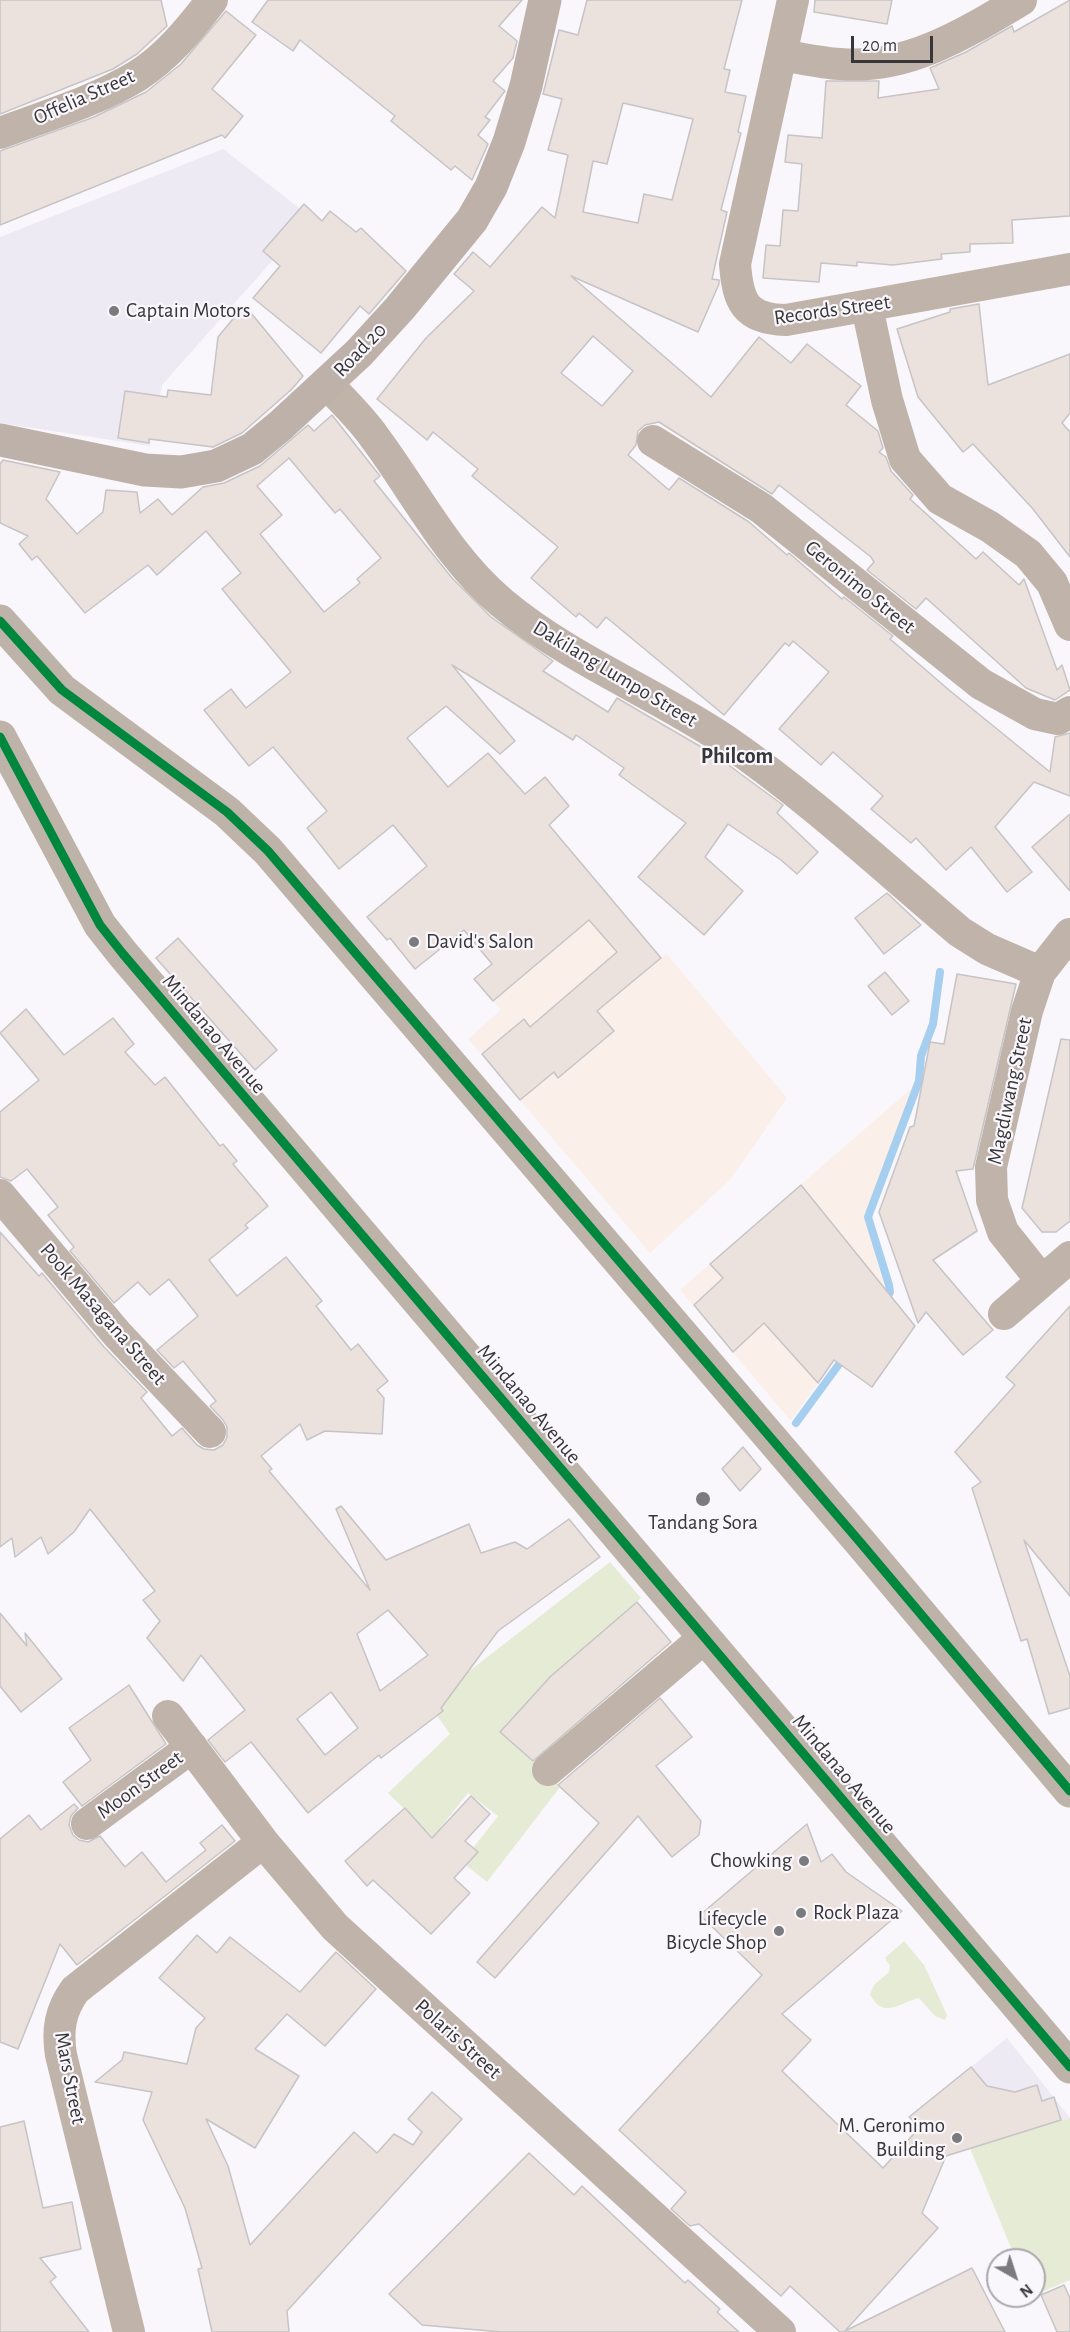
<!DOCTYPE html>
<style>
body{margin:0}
#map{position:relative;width:1070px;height:2332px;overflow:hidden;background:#f9f7fb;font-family:"Alegreya Sans",sans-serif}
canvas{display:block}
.north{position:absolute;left:986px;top:2248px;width:60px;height:60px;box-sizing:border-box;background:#f9f6fc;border:2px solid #aba9ae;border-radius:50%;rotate:141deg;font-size:16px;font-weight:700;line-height:24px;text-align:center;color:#373638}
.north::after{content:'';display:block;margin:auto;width:21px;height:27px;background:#7b7a7c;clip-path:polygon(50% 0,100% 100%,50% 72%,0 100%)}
.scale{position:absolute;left:851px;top:36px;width:82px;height:27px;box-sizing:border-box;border:3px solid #373638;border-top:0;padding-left:8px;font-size:18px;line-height:21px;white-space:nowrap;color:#373638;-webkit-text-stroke:4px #f9f6fc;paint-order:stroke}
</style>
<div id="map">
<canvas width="1070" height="2332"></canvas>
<div class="north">N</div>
<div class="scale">20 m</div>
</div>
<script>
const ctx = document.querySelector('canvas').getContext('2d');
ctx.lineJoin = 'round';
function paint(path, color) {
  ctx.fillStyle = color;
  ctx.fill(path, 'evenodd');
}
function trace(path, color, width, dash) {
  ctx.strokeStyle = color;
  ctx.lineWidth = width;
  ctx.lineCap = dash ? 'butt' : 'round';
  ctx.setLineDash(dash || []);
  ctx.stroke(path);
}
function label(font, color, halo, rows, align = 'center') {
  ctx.font = font + ' "Alegreya Sans",sans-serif';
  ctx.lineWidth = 4.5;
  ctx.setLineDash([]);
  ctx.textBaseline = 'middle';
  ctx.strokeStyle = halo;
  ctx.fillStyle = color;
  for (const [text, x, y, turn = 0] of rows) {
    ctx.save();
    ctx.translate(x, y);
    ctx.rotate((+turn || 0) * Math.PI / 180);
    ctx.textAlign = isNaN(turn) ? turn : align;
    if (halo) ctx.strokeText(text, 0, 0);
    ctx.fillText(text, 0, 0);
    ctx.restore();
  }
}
paint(new Path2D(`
 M 223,149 L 311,217 L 162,385 L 150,446 L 0,423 L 0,237 Z
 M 1007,2038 L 1070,2118 L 946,2156 L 926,2202 L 885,2166 L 920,2128 L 909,2117 Z`), '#eeeaf3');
paint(new Path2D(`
 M 593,878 L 661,957 L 667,954 L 787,1098 L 731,1179 L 650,1253 L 468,1039 L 501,1010 L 474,979 Z
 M 914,1086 L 864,1216 L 885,1289 L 791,1421 L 680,1290 Z`), '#fbf0e9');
paint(new Path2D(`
 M 610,1562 L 641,1598 L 551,1676 L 500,1731 L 560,1787 L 487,1882 L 462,1862 L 498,1816 L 468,1793 L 433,1837 L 388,1793 L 450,1734 L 428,1703 Z
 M 904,1941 L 924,1965 L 947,2015 L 945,2020 L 935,2016 L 919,1998 C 898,2003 883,2020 870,1994 L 874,1985 L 889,1972 L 890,1966 L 885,1958 Z
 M 1070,2118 L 1070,2280 L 1034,2295 L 1034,2260 L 1016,2260 L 970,2148 Z`), '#e5ebd4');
trace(new Path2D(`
 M 885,1302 L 890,1292 L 889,1285 L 868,1217 L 919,1081 L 921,1056 L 933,1024 L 940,972
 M 796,1423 L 845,1356`), '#a6ceee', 8);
const building = new Path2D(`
 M 0,0 L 161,0 L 167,26 L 137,54 L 113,69 L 0,114 Z
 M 268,0 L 522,0 L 499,26 L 517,41 L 513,58 L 493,81 L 505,91 L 485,117 L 490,120 L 478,135 L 488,144 L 472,180 L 455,166 L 451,170 L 391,121 L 395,116 L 300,40 L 293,51 L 252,22 Z
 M 587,0 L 742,0 L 724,69 L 730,70 L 725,92 L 746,96 L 738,132 L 741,133 L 721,210 L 727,212 L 712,279 L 719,280 L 719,284 L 698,332 L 571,276 L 711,397 L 759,337 L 791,363 L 807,344 L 861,386 L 846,405 L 878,431 L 883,448 L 879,452 L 886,457 L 891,471 L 913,495 L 910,499 L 976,559 L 983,552 L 1019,585 L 1024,579 L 1057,670 L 1062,665 L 1070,690 L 1055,700 L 1026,688 L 926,598 L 916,609 L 867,570 L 874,562 L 871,557 L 779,485 L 772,494 L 659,422 L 645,425 L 638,431 L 636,445 L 628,455 L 669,490 L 679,478 L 749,522 L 787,555 L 789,553 L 842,599 L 844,597 L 893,636 L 890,639 L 949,690 L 1050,772 L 1055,737 L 1070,733 L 1070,796 L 1034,782 L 995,827 L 1032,872 L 1007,892 L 971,847 L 946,870 L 916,838 L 911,843 L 871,809 L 883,796 L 833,752 L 821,765 L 779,729 L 829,672 L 793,641 L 789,646 L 785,643 L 724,715 L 606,617 L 597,628 L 579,613 L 576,617 L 531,578 L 558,547 L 472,476 L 478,469 L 433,432 L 427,440 L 377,399 L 426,338 L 474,291 L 454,274 L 473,252 L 490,267 L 542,207 L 555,218 L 568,155 L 548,150 L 562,99 L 543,94 L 559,30 L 578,35 ZM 623,103 L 693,119 L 672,200 L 644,194 L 638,223 L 583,212 L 593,161 L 607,164 ZM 593,336 L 633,371 L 602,406 L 561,373 Z
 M 815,0 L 892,0 L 887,24 L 814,12 Z
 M 1070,0 L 1070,216 L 1012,220 L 1013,243 L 970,244 L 970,252 L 941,254 L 942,259 L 893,265 L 857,262 L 857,266 L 821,263 L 819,282 L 763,278 L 766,245 L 780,246 L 783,210 L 798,211 L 802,164 L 785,162 L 788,135 L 822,138 L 826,81 L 879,81 L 878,98 L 939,89 L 930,68 L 966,52 L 1012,26 L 1014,32 Z
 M 226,11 L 256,35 L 212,89 L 243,116 L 225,138 L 222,135 L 0,225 L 0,151 L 94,117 L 146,92 L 181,64 Z
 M 304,204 L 322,221 L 330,211 L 356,232 L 361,228 L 406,271 L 369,314 L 360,306 L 321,353 L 253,298 L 280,266 L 263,251 Z
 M 979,304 L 988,385 L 1070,354 L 1070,413 L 1062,423 L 1070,432 L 1070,557 L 1033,509 L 973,444 L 963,452 L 918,397 L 897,329 L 950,312 L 950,309 Z
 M 246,307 L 303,376 L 292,389 L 242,433 L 213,447 L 149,439 L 149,443 L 118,438 L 125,391 L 167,397 L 168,390 L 211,395 L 218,337 L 242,308 Z
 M 332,415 L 380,476 L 374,481 L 452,578 L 491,617 L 553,661 L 543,671 L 608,712 L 617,698 L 715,755 L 783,805 L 777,813 L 818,852 L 797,874 L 781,860 L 728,824 L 705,857 L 743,891 L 704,935 L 638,877 L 686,823 L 619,775 L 624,768 L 576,735 L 573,740 L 452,665 L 515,741 L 500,754 L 446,706 L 407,738 L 448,787 L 488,753 L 525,794 L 545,777 L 569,806 L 549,825 L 661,958 L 597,1011 L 614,1031 L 558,1078 L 554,1072 L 520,1100 L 482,1054 L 524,1019 L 530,1027 L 617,952 L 589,920 L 493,1001 L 474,979 L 492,964 L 464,930 L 415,969 L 390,938 L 387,940 L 367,917 L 427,866 L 393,825 L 339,869 L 307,828 L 327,811 L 273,747 L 249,766 L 204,710 L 231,689 L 246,708 L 291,672 L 222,589 L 241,573 L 206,531 L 157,575 L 148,565 L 85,613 L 37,556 L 32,560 L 19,544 L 28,536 L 0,523 L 0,464 L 3,460 L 60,472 L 46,499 L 77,534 L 103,512 L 106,490 L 137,492 L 140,513 L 158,499 L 172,515 L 203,487 L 224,483 L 260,466 L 308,425 L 314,431 ZM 289,458 L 335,513 L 340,509 L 381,558 L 357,579 L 360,583 L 324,612 L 260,534 L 282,515 L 257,486 Z
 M 1070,814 L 1070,891 L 1032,847 Z
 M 887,893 L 921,925 L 884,954 L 855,918 Z
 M 178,938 L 277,1050 L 255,1070 L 156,958 Z
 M 885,972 L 909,1001 L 892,1015 L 868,986 Z
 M 957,974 L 1016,984 L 973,1169 L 956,1171 L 977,1231 L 933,1260 L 993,1330 L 963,1355 L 926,1312 L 918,1323 L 879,1212 L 910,1127 L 914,1126 L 930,1042 L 944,1044 Z
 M 26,1009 L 64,1055 L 113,1018 L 134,1044 L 125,1052 L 155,1085 L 165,1077 L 220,1146 L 223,1144 L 237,1161 L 233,1164 L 268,1206 L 245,1225 L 248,1228 L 209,1260 L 237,1296 L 286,1257 L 322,1301 L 316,1306 L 351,1350 L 358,1344 L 388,1381 L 377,1390 L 384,1398 L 382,1434 L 325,1431 L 307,1440 L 300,1424 L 261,1456 L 272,1469 L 269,1471 L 370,1590 L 336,1509 L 341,1506 L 386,1560 L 469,1524 L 481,1553 L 515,1542 L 527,1549 L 569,1519 L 600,1557 L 498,1631 L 441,1708 L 443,1711 L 381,1758 L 379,1755 L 308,1813 L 251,1742 L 225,1762 L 208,1740 L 245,1710 L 201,1655 L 183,1681 L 147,1638 L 160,1621 L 143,1600 L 155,1591 L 90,1509 L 74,1532 L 48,1554 L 41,1537 L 15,1557 L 12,1538 L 0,1547 L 0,1232 L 39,1276 L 42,1273 L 104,1347 L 147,1392 L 141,1398 L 172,1436 L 182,1428 L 197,1445 L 204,1449 L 214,1450 L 223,1445 L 227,1437 L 227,1427 L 223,1420 L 210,1406 L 216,1401 L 183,1361 L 174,1368 L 157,1350 L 198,1316 L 169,1279 L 150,1295 L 138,1282 L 114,1303 L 70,1251 L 74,1247 L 48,1215 L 58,1207 L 27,1169 L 11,1181 L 0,1177 L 0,1112 L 39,1080 L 0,1033 ZM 388,1610 L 428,1655 L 380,1691 L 357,1634 ZM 331,1692 L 358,1728 L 325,1755 L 297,1719 Z
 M 1061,1039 L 1070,1040 L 1070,1221 L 1056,1232 L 1042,1232 L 1022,1208 Z
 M 801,1185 L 915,1326 L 872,1387 L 834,1360 L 818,1383 L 764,1323 L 733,1352 L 694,1305 L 723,1278 L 710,1264 Z
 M 1070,1306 L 1070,1596 L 1024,1540 L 1070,1676 L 1070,1708 L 1049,1714 L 1027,1639 L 1021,1641 L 972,1488 L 981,1482 L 955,1452 L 1015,1385 L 1006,1377 Z
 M 743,1447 L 761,1469 L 740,1491 L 722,1469 Z
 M 637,1602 L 671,1642 L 533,1761 L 500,1732 L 551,1676 Z
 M 0,1613 L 27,1646 L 25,1633 L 62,1679 L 21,1712 L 0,1686 Z
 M 129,1685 L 166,1744 L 82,1806 L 63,1782 L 91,1760 L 69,1728 Z
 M 660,1698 L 692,1737 L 656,1766 L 701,1821 L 699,1835 L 672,1857 L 638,1816 L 495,1978 L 477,1962 L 599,1823 L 558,1785 Z
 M 471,1796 L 490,1814 L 465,1841 L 478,1852 L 454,1878 L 470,1893 L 431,1934 L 373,1880 L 367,1886 L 345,1861 L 405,1808 L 432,1838 Z
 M 74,1804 L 78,1808 L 71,1816 L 69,1825 L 73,1835 L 79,1840 L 88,1842 L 100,1836 L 125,1867 L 142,1852 L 166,1882 L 206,1850 L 200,1843 L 222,1825 L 235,1841 L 77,1965 L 60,1944 L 18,2049 L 0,2042 L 0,1839 L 29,1815 L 41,1830 Z
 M 807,1824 L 821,1862 L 832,1854 L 846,1872 L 902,1911 L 782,2014 L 811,2040 L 782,2071 L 883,2168 L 920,2127 L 909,2117 L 971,2067 L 987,2086 L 1015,2092 L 1037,2085 L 1042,2101 L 1054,2097 L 1061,2120 L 946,2156 L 922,2213 L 938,2228 L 845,2331 L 972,2268 L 1005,2332 L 840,2332 L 790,2286 L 781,2296 L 699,2224 L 690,2226 L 671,2209 L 686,2192 L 619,2130 L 762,1975 L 700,1915 Z
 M 197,1935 L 217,1953 L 230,1937 L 300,1992 L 336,1952 L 376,1989 L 325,2046 L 287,2014 L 255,2049 L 299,2076 L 255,2148 L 206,2119 L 228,2166 L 250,2245 L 354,2132 L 377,2153 L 394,2134 L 413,2145 L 422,2132 L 408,2119 L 432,2092 L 462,2119 L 287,2311 L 289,2332 L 212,2332 L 198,2269 L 202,2268 L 185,2208 L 143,2120 L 152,2092 L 95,2082 L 122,2060 L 124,2052 L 187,2064 L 196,2028 L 205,2018 L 159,1978 Z
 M 24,2121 L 43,2208 L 72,2202 L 81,2249 L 40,2258 L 56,2277 L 50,2282 L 89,2332 L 0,2332 L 0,2127 Z
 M 529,2153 L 574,2195 L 582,2186 L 685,2283 L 688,2280 L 720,2309 L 717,2312 L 739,2332 L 501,2332 L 422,2325 L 389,2294 Z
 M 1064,2285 L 1070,2298 L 1070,2332 L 1057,2332 L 1041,2295 Z`);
paint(building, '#ebe1dd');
trace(building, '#c6c4c6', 1.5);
trace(new Path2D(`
 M 793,0 L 735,264 C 738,302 745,319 786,320 L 1070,269
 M 781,55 C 800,58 821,63 840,64 C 907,70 966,33 1021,0
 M 0,133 C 45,116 96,101 137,76 C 167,57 191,28 212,0
 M 867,307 L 887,400 L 905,459 L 940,499 L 990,527 L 1028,554 L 1052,583 L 1070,625
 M 327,384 C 343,401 361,418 375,438 C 416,493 448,558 502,603 C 569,659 653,692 725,740 C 808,797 883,867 960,932 L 987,949 L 1040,972
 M 653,441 L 761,508 L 981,684 L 1035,714 L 1058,719 L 1070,712
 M 0,1195 L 118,1335 L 210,1432
 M 1042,1281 L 1003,1232 L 992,1200 L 991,1167 L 1027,1011 L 1040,972 L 1070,934
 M 1004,1314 L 1070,1257
 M 168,1716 L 263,1842 L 335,1927 L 780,2332
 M 548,1770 L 704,1638
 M 87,1824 L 192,1747
 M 129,2332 L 61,2055 C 57,2030 60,2011 75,1990 L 263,1842`), '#bfb3aa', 32);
trace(new Path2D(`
 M 0,440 L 145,470 L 181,472 L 216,466 L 252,449 L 280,426 L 359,353 L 400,308 L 472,220 L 491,187 L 509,142 L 526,86 L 545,0`), '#beb1a9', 33);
trace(new Path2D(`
 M 0,621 L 62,690 L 227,812 L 268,851 L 860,1542 L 1070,1791
 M 0,737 L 100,925 L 123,954 L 1070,2067`), '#beb3a9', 33);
trace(new Path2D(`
 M 0,621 L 62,690 L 227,812 L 268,851 L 860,1542 L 1070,1791
 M 0,737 L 100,925 L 123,954 L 1070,2067`), '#00873e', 9);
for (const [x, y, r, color] of [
 [114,311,6,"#7b7a7c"],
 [414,942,6,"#7b7a7c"],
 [703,1499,8,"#7b7a7c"],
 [804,1861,6,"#7b7a7c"],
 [801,1913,6,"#7b7a7c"],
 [779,1931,6,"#7b7a7c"],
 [957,2138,6,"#7b7a7c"]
]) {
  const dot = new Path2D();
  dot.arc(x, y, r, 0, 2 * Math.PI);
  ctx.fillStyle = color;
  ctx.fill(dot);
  trace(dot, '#f9f6fc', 2);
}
label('21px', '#373638', '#f9f6fc', [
 ["Offelia Street",84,97,-24],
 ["Records Street",832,310,-8],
 ["Road 20",360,350,-46],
 ["Geronimo Street",860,587,39],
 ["Dakilang Lumpo Street",615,674,31],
 ["Mindanao Avenue",214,1034,50],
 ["Magdiwang Street",1010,1091,-78],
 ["Pook Masagana Street",103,1314,49],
 ["Mindanao Avenue",529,1404,50],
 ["Mindanao Avenue",844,1774,50],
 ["Moon Street",140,1785,-36],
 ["Polaris Street",458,2039,42],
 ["Mars Street",70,2078,79]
]);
label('21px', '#373638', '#f9f6fc', [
 ["Captain Motors",126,311],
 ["David's Salon",426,942],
 ["Tandang Sora",703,1523,"center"],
 ["Chowking",792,1861,"right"],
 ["Rock Plaza",813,1913],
 ["Lifecycle",767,1919,"right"],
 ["Bicycle Shop",767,1943,"right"],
 ["M. Geronimo",945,2126,"right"],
 ["Building",945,2150,"right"]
], 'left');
label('bold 22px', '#373638', '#f9f6fc', [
 ["Philcom",737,756]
]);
</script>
